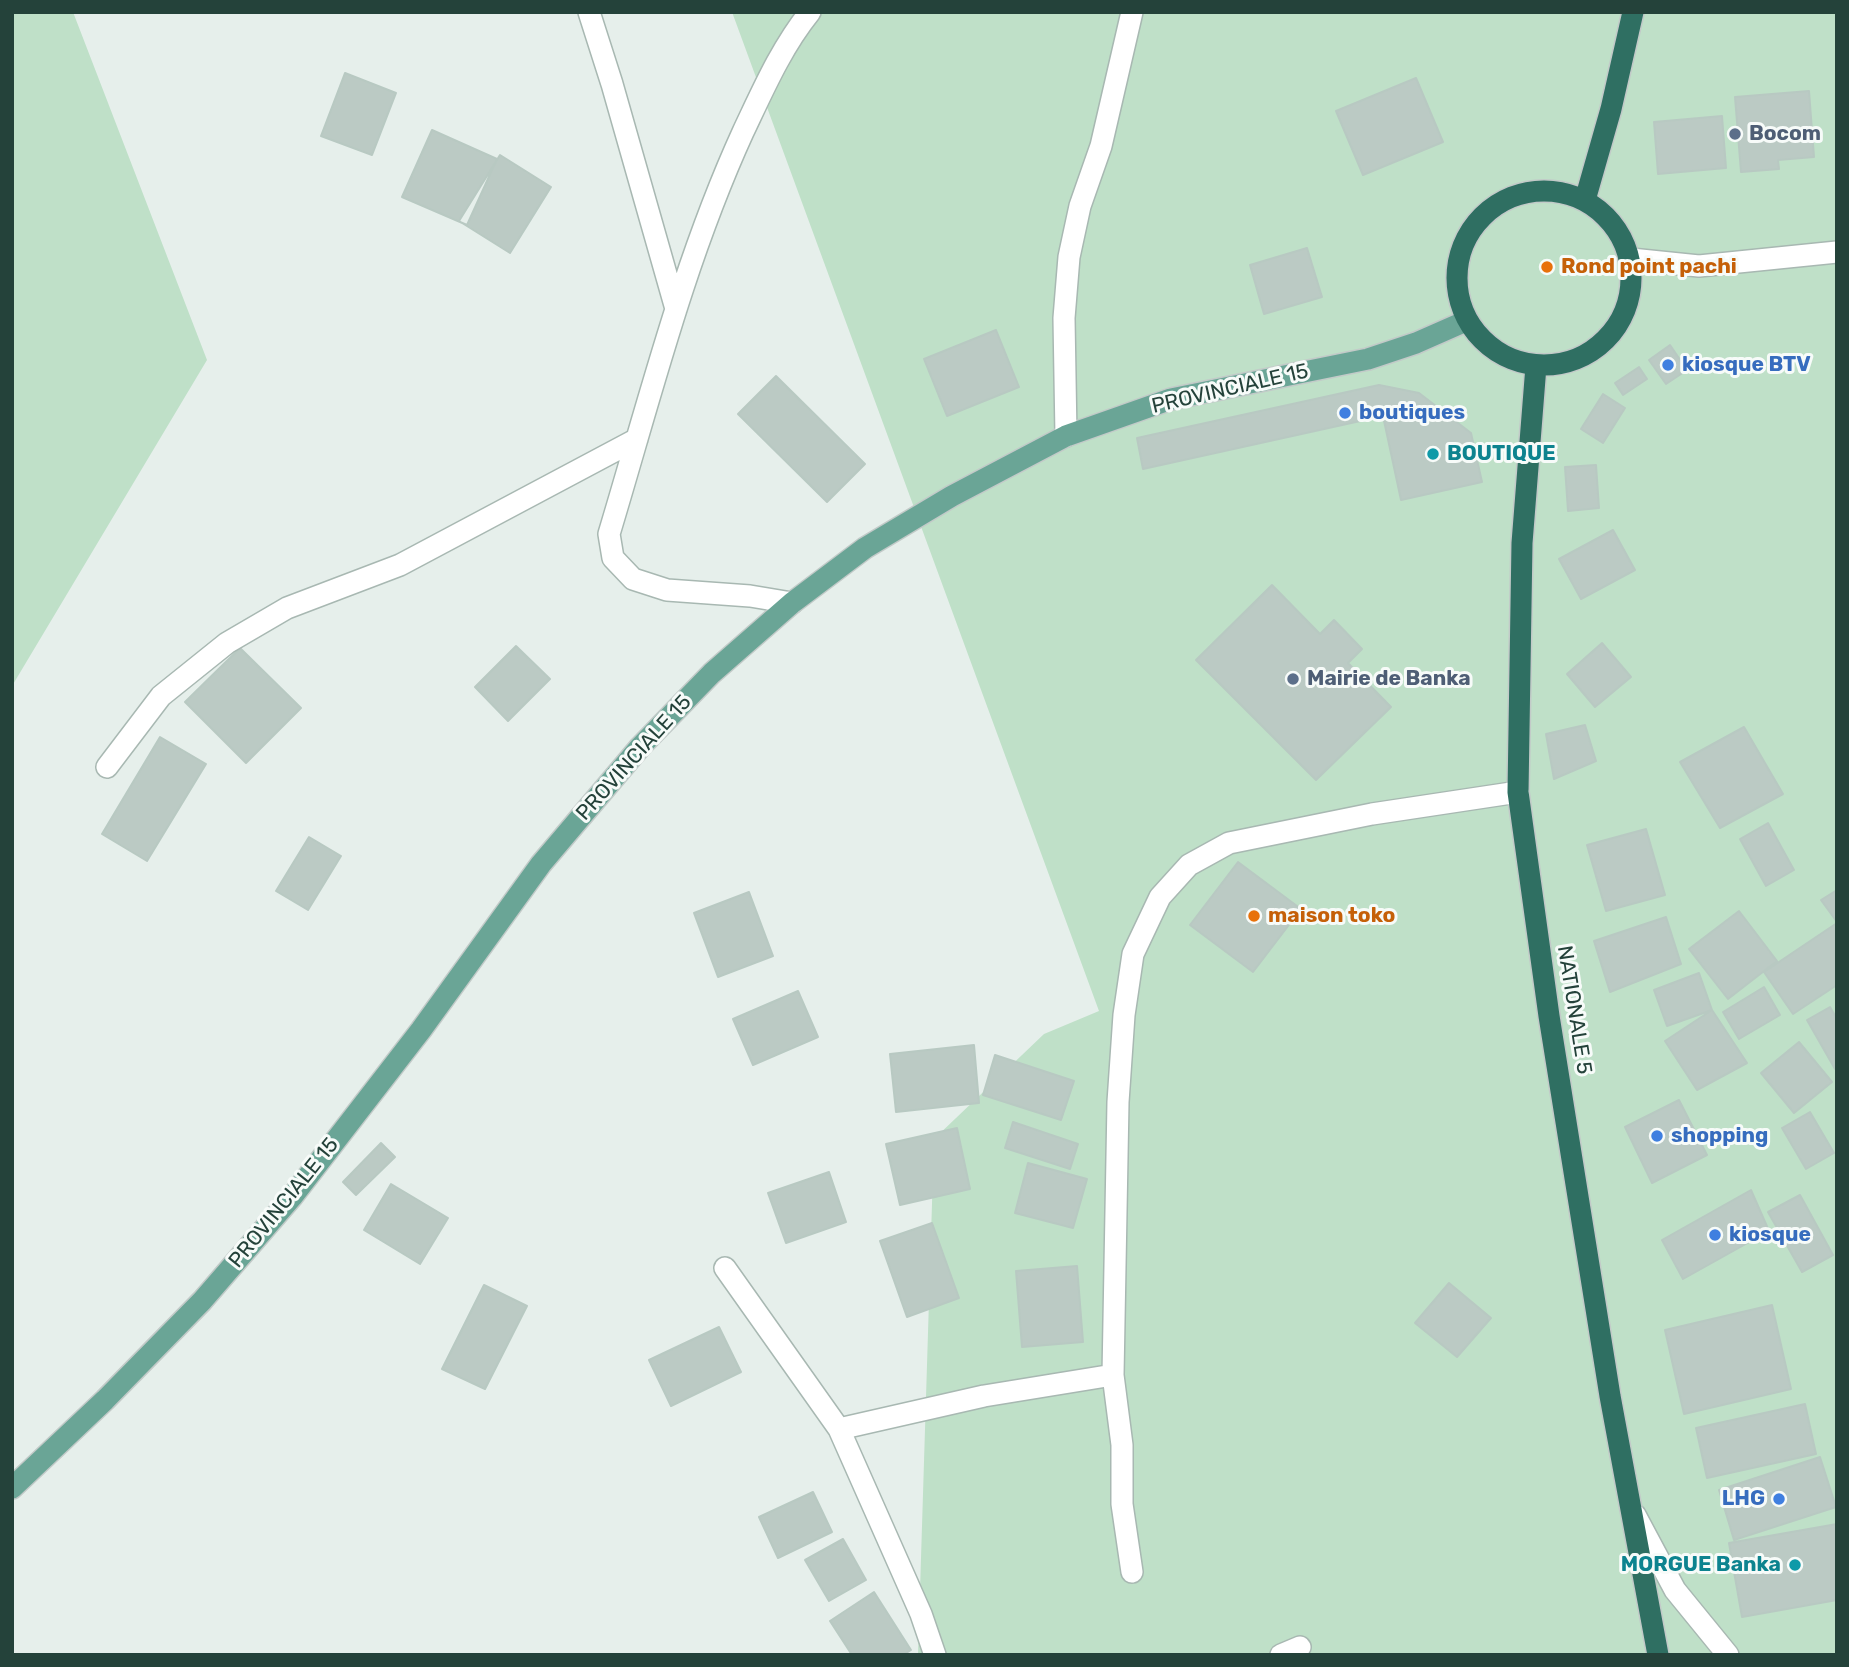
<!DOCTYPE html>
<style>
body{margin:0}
#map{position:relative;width:1849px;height:1667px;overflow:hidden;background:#e6efeb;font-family:Rubik,sans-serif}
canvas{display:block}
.frame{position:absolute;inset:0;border:14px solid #24423a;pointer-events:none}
</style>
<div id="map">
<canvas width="1849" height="1667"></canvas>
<div class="frame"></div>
</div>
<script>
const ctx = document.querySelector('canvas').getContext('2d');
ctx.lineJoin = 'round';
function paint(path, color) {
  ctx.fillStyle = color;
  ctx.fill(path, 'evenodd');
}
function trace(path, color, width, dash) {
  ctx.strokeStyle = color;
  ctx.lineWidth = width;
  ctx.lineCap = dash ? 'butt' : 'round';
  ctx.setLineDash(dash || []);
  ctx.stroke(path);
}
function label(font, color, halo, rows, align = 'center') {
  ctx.font = font + ' Rubik,sans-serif';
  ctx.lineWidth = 6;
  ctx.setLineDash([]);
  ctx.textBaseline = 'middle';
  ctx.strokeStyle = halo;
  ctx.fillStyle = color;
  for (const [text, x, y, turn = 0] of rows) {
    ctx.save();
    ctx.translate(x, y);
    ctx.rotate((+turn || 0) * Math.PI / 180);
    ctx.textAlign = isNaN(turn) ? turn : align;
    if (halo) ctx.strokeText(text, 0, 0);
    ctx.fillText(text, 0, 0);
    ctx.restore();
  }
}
paint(new Path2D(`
 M 12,12 L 73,12 L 207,360 L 12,686 Z
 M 732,12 L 1837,12 L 1837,1655 L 918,1655 L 934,1139 L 1044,1034 L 1099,1011 Z`), '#bfe0c8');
const building = new Path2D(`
 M 345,73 L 396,93 L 372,155 L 321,136 Z
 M 1416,78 L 1443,142 L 1363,175 L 1336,111 Z
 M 1809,91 L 1814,157 L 1778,160 L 1779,169 L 1741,172 L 1735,97 Z
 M 1722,116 L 1726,168 L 1658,174 L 1654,122 Z
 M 432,130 L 497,159 L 467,225 L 402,197 Z
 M 500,155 L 551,187 L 510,253 L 459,221 Z
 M 1307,248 L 1322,297 L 1264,314 L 1250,265 Z
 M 996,330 L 1019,387 L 947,416 L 924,359 Z
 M 1670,345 L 1687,370 L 1666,384 L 1649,360 Z
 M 1639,367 L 1647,379 L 1623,395 L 1615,383 Z
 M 776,376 L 865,464 L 827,502 L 738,414 Z
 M 1379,385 L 1419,393 L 1471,433 L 1482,482 L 1401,500 L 1383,416 L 1143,469 L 1137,438 Z
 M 1603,394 L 1625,408 L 1603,443 L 1581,429 Z
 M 1596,465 L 1599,508 L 1568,511 L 1565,467 Z
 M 1613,530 L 1635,570 L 1581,599 L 1559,559 Z
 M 1272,585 L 1320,634 L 1334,620 L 1362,649 L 1348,663 L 1391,707 L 1316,780 L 1196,660 Z
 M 1602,643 L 1631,677 L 1595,707 L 1567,674 Z
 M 516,646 L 550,679 L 508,721 L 475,687 Z
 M 240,648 L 301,708 L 246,763 L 185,702 Z
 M 1585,725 L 1596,761 L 1554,779 L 1546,734 Z
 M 1744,727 L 1783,794 L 1720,828 L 1680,762 Z
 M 160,737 L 206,764 L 147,861 L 102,834 Z
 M 1768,823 L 1794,870 L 1766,886 L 1740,839 Z
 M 1646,829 L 1665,895 L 1606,911 L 1587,845 Z
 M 309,837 L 341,856 L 308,910 L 276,891 Z
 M 1238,862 L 1301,909 L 1253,972 L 1190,925 Z
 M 1837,890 L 1837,922 L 1821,900 Z
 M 749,892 L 773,956 L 718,977 L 694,913 Z
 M 1739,911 L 1777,961 L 1728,999 L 1689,949 Z
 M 1666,917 L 1681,964 L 1610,992 L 1594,941 Z
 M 1837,923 L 1837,985 L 1793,1014 L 1764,972 Z
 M 1699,973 L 1712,1010 L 1667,1026 L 1654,990 Z
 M 1764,987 L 1780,1015 L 1739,1039 L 1723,1012 Z
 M 798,991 L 818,1037 L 753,1065 L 733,1019 Z
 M 1830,1007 L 1837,1019 L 1835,1069 L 1807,1020 Z
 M 1712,1010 L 1747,1063 L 1697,1090 L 1665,1041 Z
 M 1799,1042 L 1832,1082 L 1794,1113 L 1761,1073 Z
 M 974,1045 L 979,1103 L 896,1112 L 890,1054 Z
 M 995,1055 L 1074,1081 L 1061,1120 L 983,1095 Z
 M 1679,1100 L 1707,1155 L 1652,1183 L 1625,1127 Z
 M 1810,1112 L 1834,1153 L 1806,1169 L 1782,1128 Z
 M 1013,1122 L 1078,1144 L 1070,1169 L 1005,1148 Z
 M 957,1128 L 970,1189 L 900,1205 L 886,1144 Z
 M 381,1143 L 395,1157 L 356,1195 L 343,1182 Z
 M 1028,1163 L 1087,1179 L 1073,1228 L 1015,1213 Z
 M 829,1172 L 846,1222 L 786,1243 L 768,1193 Z
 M 391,1184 L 448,1218 L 420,1264 L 364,1230 Z
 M 1751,1190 L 1769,1231 L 1683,1279 L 1662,1240 Z
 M 1800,1195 L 1833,1255 L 1802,1272 L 1768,1212 Z
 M 932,1223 L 959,1298 L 907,1317 L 880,1241 Z
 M 1077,1266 L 1083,1342 L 1022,1347 L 1016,1271 Z
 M 1449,1283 L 1491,1318 L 1457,1357 L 1415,1323 Z
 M 484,1285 L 527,1306 L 485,1389 L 442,1369 Z
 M 1772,1305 L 1791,1389 L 1684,1414 L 1665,1330 Z
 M 719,1327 L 741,1372 L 671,1406 L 649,1360 Z
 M 1805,1404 L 1816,1454 L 1707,1478 L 1696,1428 Z
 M 1820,1457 L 1836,1507 L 1734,1540 L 1719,1490 Z
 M 813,1492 L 832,1532 L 778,1558 L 759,1517 Z
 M 1837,1524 L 1837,1600 L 1742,1617 L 1729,1543 Z
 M 843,1539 L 866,1580 L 829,1601 L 805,1560 Z
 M 874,1592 L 911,1650 L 903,1655 L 852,1655 L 830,1621 Z`);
paint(building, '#bbcac4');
trace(building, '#b8c9c2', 2);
const minor = new Path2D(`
 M 589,12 L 612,84 L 676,309
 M 1631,259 L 1699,266 L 1837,252
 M 1066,436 L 1064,318 L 1069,257 L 1080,206 L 1101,146 L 1132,12
 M 792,603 L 750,596 L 667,590 L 633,579 L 613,558 L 609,534 C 650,398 684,261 743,132 C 763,90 781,48 810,12
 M 107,767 L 161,696 L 227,643 L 287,608 L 400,565 L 637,439
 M 725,1268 L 839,1429 L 921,1614 L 935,1655
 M 839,1429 L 984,1396 L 1113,1375
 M 1635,1515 L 1675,1590 L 1728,1655
 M 1132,1572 L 1122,1504 L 1122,1445 L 1113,1375 L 1118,1102 L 1124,1015 L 1133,954 L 1160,897 L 1189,865 L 1229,843 L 1372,814 L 1518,792
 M 1281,1655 L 1300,1647`);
const major = new Path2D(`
 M 12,1488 L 105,1400 L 202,1301 L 292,1197 L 421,1030 L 541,864 L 640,747 L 712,673 L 792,603 L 865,548 L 952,496 L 1066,436 L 1171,399 L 1368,359 L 1416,343 L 1466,321`);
const highway = new Path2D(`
 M1457 278a87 87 0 1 1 174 0a87 87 0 1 1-174 0Z
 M 1585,200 L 1611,109 L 1633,12
 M 1536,366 L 1522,543 L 1518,792 L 1549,1016 L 1610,1396 L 1658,1655`);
trace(minor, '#a8b8b2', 24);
trace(major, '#c2cac8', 24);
trace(highway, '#c2cac8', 24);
trace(minor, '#fff', 21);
trace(major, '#6aa596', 21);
trace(highway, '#2f6f62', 21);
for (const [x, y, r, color] of [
 [1735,134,7,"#5c6f8a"],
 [1547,267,7,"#e8710a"],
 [1668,365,7,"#3f7fe0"],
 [1345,413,7,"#3f7fe0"],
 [1433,454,7,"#0f9aa8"],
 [1293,679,7,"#5c6f8a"],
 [1254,916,7,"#e8710a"],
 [1657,1136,7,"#3f7fe0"],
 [1715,1235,7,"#3f7fe0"],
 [1779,1499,7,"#3f7fe0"],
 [1795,1565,7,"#0f9aa8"]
]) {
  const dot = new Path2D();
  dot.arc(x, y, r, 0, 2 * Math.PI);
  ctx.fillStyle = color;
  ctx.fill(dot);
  trace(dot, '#f7fbf9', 2.5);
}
label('bold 21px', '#4e5e75', '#f7fbf9', [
 ["Bocom",1749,134],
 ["Mairie de Banka",1307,679]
], 'left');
label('bold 21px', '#c56008', '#f7fbf9', [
 ["Rond point pachi",1561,267],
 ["maison toko",1268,916]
], 'left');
label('bold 21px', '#366cbe', '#f7fbf9', [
 ["kiosque BTV",1682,365],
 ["boutiques",1359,413],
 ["shopping",1671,1136],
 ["kiosque",1729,1235],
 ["LHG",1765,1499,"right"]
], 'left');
label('21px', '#24423a', '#f7fbf9', [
 ["PROVINCIALE 15",1230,389,-13],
 ["PROVINCIALE 15",634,758,-48],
 ["NATIONALE 5",1574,1010,81],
 ["PROVINCIALE 15",284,1203,-51]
]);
label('bold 21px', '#0d838f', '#f7fbf9', [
 ["BOUTIQUE",1447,454],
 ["MORGUE Banka",1781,1565,"right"]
], 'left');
</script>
